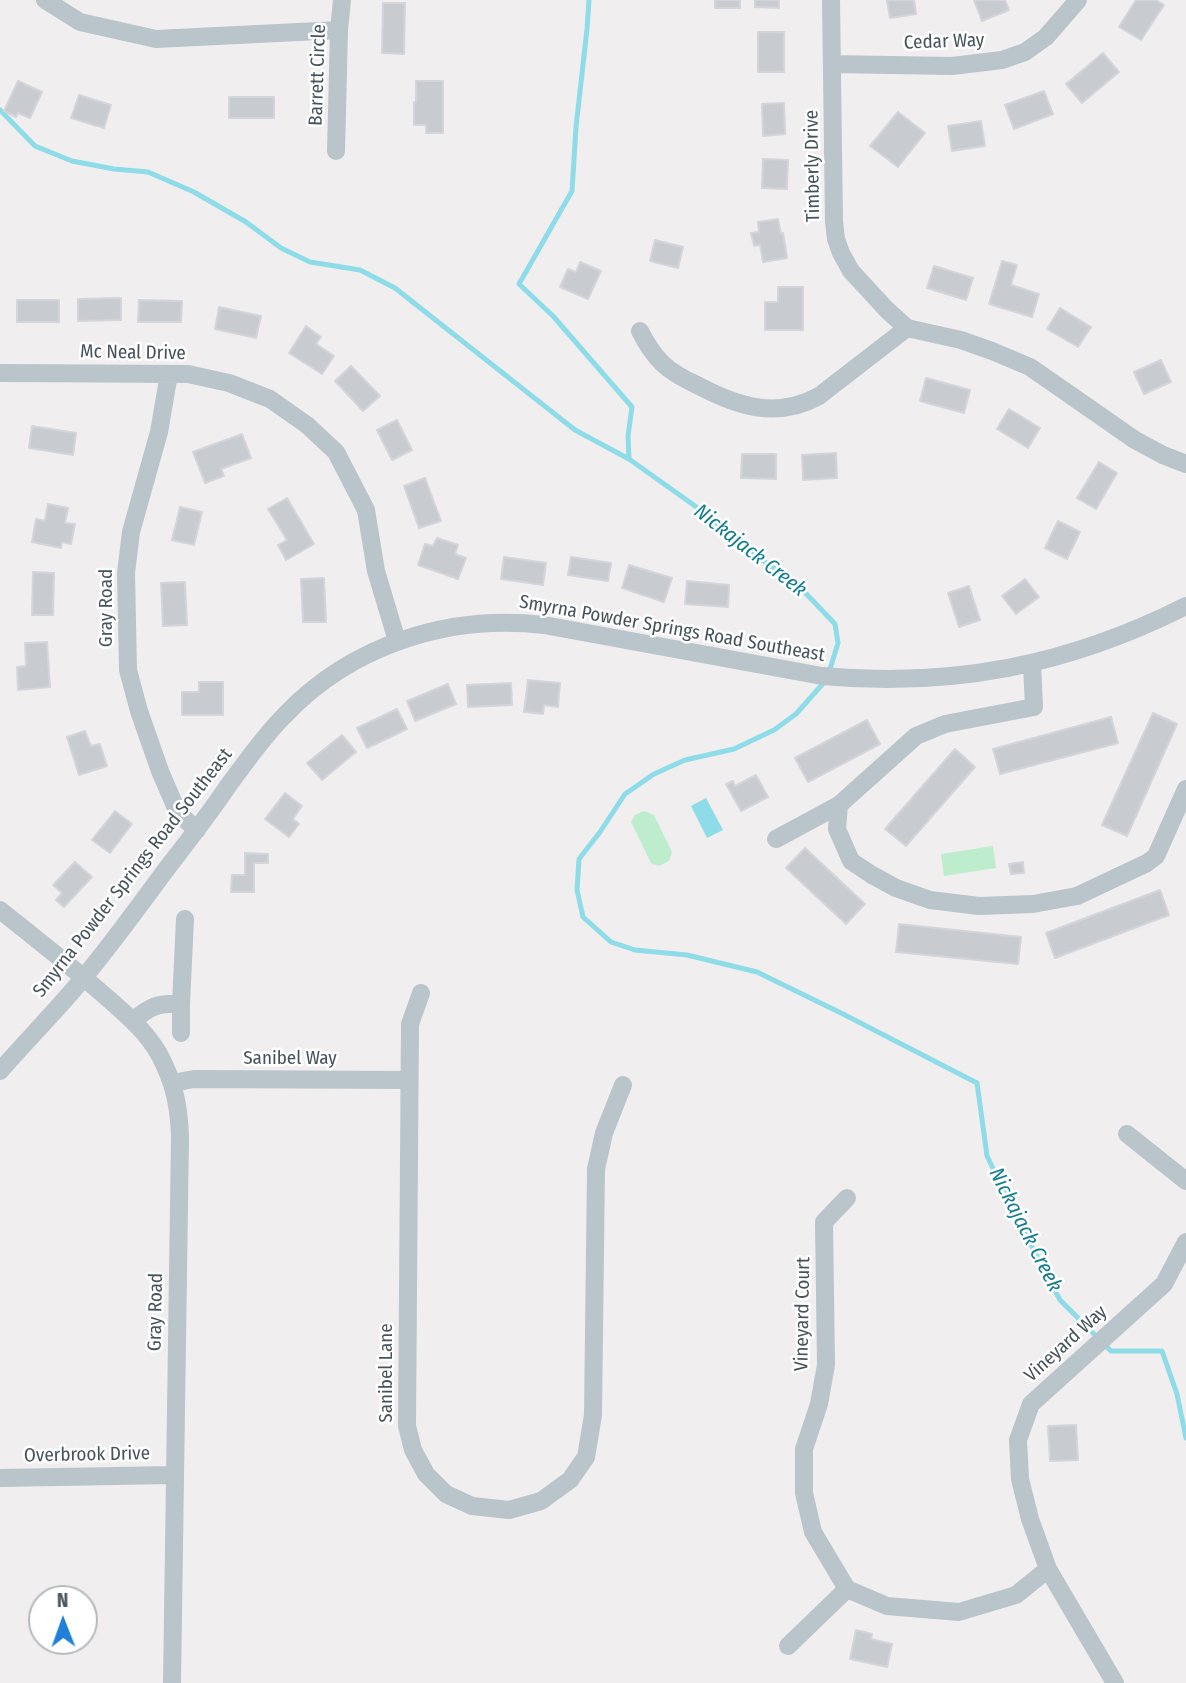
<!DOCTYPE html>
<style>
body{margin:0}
#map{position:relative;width:1186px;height:1683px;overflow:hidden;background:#f1eeef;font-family:"Fira Sans Condensed",sans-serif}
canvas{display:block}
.north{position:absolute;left:28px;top:1585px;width:70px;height:70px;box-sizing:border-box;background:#fff;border:2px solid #b5babd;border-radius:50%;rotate:359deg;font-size:19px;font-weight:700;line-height:28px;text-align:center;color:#47535b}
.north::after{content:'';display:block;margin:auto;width:24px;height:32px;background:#207fd9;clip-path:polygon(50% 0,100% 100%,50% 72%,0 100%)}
</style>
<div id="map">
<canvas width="1186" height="1683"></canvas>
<div class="north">N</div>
</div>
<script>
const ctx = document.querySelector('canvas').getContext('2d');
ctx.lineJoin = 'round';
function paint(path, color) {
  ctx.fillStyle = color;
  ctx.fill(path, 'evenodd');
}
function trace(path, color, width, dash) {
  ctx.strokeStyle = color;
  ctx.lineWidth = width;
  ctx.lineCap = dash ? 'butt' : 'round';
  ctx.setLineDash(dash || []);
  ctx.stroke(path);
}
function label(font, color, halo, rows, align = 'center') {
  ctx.font = font + ' "Fira Sans Condensed",sans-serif';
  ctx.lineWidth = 5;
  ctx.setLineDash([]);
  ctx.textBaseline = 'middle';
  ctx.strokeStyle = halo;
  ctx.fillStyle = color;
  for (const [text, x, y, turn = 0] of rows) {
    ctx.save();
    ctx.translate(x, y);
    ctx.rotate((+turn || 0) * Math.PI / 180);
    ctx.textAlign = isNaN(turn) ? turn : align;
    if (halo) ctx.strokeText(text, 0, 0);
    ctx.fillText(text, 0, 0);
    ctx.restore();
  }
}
paint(new Path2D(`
 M 644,811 L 654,815 L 672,852 L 669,861 L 659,866 L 651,863 L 631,822 L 635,815 Z
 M 993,846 L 996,868 L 944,876 L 941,854 Z`), '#beedcd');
paint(new Path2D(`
 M 706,798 L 723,830 L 707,838 L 691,806 Z`), '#8ddce8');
trace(new Path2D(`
 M 589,0 L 587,29 L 576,127 L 572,191 L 519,284 L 553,316 L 632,407 L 628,436 L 629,459
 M 0,110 L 35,146 L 72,161 L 114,169 L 148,172 L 194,192 L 246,222 L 281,248 L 310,262 L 360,270 L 395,288 L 575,430 L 629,459 L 702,511 L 755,555 L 797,584 L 835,624 L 838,643 L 827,679 L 796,714 L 774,730 L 734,749 L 685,760 L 654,774 L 625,794 L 600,832 L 579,859 L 577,890 L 583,917 L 611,942 L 635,950 L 687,955 L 757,972 L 843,1014 L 977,1083 L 987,1156 L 1018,1220 L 1060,1300 L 1111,1351 L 1162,1351 L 1177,1394 L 1186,1438`), '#8ddce8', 5);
const building = new Path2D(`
 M 715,0 L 740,0 L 740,8 L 715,8 Z
 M 755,0 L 779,0 L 779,8 L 755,7 Z
 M 887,0 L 914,0 L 916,14 L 890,18 Z
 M 974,0 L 1005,0 L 1009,10 L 982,21 Z
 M 1136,0 L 1156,0 L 1164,5 L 1141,40 L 1119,27 Z
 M 383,3 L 405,3 L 404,54 L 382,53 Z
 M 758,32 L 784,32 L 784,72 L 758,72 Z
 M 1103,53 L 1119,72 L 1082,103 L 1066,84 Z
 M 18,81 L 42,92 L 30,118 L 18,113 L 16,117 L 4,111 Z
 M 416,81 L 443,81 L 443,133 L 426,133 L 426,125 L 414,125 L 414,102 L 416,102 Z
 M 1044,91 L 1053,114 L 1014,129 L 1005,105 Z
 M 79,95 L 111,105 L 104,128 L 71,118 Z
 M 229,97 L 274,97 L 274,118 L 229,118 Z
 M 784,103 L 785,134 L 763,136 L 762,104 Z
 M 898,112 L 925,133 L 898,167 L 870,146 Z
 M 981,121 L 985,146 L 952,151 L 948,126 Z
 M 763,159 L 788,160 L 787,189 L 762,188 Z
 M 778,219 L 781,234 L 783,233 L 787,258 L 763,262 L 760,245 L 754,246 L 751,233 L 759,232 L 758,222 Z
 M 655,240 L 683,247 L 678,268 L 650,261 Z
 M 1002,261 L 1017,265 L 1011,285 L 1039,294 L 1032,317 L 989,304 Z
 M 580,262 L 601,271 L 588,299 L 560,287 L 568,269 L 576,272 Z
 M 934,266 L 973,278 L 966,300 L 927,288 Z
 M 778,287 L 803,287 L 803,330 L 765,330 L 765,302 L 778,302 Z
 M 121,298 L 121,320 L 78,321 L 78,299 Z
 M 17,300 L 59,300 L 59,322 L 17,322 Z
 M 139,300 L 182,301 L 181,322 L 138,322 Z
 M 219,307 L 261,316 L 256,338 L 215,329 Z
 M 1060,308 L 1091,327 L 1078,347 L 1047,329 Z
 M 306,326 L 321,337 L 316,344 L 334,356 L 322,374 L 289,353 Z
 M 1161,360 L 1171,382 L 1144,394 L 1134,372 Z
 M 351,366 L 380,396 L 363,411 L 335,381 Z
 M 926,378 L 970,390 L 964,413 L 920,401 Z
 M 1009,409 L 1040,428 L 1028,448 L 997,429 Z
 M 397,420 L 412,450 L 392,460 L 377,430 Z
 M 32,426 L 76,433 L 73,455 L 29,448 Z
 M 242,434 L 251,458 L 221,469 L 224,476 L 205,483 L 193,452 Z
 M 836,453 L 837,478 L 803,480 L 802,455 Z
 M 742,454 L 776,454 L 776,479 L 741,478 Z
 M 1099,462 L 1117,473 L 1096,509 L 1077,498 Z
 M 425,478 L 441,521 L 419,528 L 404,486 Z
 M 287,498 L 314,544 L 286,560 L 278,545 L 287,540 L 268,509 Z
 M 48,504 L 68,508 L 65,523 L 75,524 L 71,544 L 62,542 L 61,548 L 32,542 L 36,519 L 45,521 Z
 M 180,507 L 202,512 L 194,545 L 172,540 Z
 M 1058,521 L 1080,532 L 1067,559 L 1045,548 Z
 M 437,538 L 458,545 L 455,554 L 466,558 L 458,579 L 418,565 L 425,544 L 433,546 Z
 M 504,557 L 546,563 L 543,585 L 501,579 Z
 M 571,557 L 611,563 L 608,581 L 568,575 Z
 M 629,565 L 672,578 L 664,602 L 622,588 Z
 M 33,572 L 54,573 L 53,615 L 32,615 Z
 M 324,578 L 326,622 L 303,622 L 301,579 Z
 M 1025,579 L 1039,597 L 1016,614 L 1002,596 Z
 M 687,581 L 729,585 L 728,607 L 685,604 Z
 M 185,582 L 187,625 L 163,626 L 161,583 Z
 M 969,586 L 980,620 L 959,627 L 948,593 Z
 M 47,642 L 50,687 L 18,690 L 17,667 L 26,666 L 25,643 Z
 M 528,680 L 560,683 L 558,707 L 544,705 L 543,714 L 524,712 Z
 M 199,682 L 223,682 L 223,715 L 182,715 L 182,692 L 199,692 Z
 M 511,683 L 512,705 L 468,707 L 467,685 Z
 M 448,684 L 456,704 L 415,721 L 407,701 Z
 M 397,709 L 407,729 L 367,748 L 357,728 Z
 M 1153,713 L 1177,724 L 1127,836 L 1102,825 Z
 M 1111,717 L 1118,743 L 1000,774 L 993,749 Z
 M 867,720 L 880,744 L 808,782 L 795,758 Z
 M 85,731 L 91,746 L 100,744 L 107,766 L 79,775 L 67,737 Z
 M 342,735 L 356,752 L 322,780 L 307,763 Z
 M 955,749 L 975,767 L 906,846 L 885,829 Z
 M 756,775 L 768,797 L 741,811 L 726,784 L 733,781 L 735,786 Z
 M 285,793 L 302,806 L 293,819 L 299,824 L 289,837 L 265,819 Z
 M 115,811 L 132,824 L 110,853 L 92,840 Z
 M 805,848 L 865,904 L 846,924 L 786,868 Z
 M 245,853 L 268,854 L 268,863 L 254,863 L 254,892 L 231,892 L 232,875 L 245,875 Z
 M 75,862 L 92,877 L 64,907 L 56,900 L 62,893 L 53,885 Z
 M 1023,862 L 1024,873 L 1011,874 L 1009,864 Z
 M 1160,890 L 1169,915 L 1055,958 L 1046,933 Z
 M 899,924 L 1021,937 L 1018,964 L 896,952 Z
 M 1076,1425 L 1078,1460 L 1050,1461 L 1048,1426 Z
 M 856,1630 L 872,1634 L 871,1639 L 892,1644 L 887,1667 L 850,1659 Z`);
paint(building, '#c8ccd1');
trace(building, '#d3d5da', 2);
trace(new Path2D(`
 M 45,0 L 80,22 L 156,39 L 339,30
 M 831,0 L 834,221 L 836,239 L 841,253 L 851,271 L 887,310 L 907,328 L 961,340 L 992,351 L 1030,367 L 1135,440 L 1163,455 L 1186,464
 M 832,64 L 952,66 L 1002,60 L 1025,52 L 1046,37 L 1078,0
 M 336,151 L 339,30 L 342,0
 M 640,331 C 646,343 652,353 662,363 C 672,373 686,380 699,386 C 739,407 777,419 819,396 L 907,328
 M 0,373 L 188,374 L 229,383 L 270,399 L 307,425 L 336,452 L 366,510 L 376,571 L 397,641
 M 169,374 L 159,432 L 131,532 L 126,573 L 128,670 L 139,711 L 160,771 L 178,813 L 197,830
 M 1032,664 L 1034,707 L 945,724 L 916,736 L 839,805 L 837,829 L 851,861 L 872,875 L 896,888 L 930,900 L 979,906 L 1033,904 L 1077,896 L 1147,863 L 1156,856 L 1186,789
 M 776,839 L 839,805
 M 0,910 C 38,940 76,970 112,1002 C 130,1018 147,1033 159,1054 C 174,1082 179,1105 180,1137 L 172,1683
 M 421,993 L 410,1024 L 407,1426 L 413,1450 L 426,1474 L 446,1494 L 472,1506 L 509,1510 L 541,1501 L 570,1480 L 586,1457 L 593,1415 L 596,1169 L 604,1133 L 623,1085
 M 133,1021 C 150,1006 158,1003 181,1004
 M 181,1033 L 181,1004 L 185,919
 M 0,1071 C 28,1039 58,1009 85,976 C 114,941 141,903 168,867 C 189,840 209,814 228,786 C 246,762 263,737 284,716 C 351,645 448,614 544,625 L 822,676 C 953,688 1069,665 1186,606
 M 172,1083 L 194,1079 L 409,1080
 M 1127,1134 L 1186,1181
 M 847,1198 L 824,1222 L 826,1365 L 819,1404 L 804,1449 L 804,1493 L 813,1532 L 847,1589 L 887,1606 L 959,1612 L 1016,1595 L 1048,1569
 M 0,1478 L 174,1475
 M 788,1646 L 847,1589
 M 1115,1683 L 1048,1569 L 1030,1519 L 1020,1479 L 1018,1440 L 1031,1404 L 1164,1284 L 1186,1242`), '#bac4cb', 18);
label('19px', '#47535b', '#fff', [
 ["Cedar Way",944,42,-2],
 ["Barrett Circle",318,75,-88],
 ["Timberly Drive",813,166,-91],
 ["Mc Neal Drive",133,353,1],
 ["Gray Road",107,608,-90],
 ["Smyrna Powder Springs Road Southeast",672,629,10],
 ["Smyrna Powder Springs Road Southeast",133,873,-52],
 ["Sanibel Way",290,1059],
 ["Gray Road",156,1312,-89],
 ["Vineyard Court",803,1314,-89],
 ["Vineyard Way",1066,1344,-42],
 ["Sanibel Lane",387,1373,-90],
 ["Overbrook Drive",87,1455,-1]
]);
label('italic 21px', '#127d8d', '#fff', [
 ["Nickajack Creek",750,551,38],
 ["Nickajack Creek",1025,1230,63]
]);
</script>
